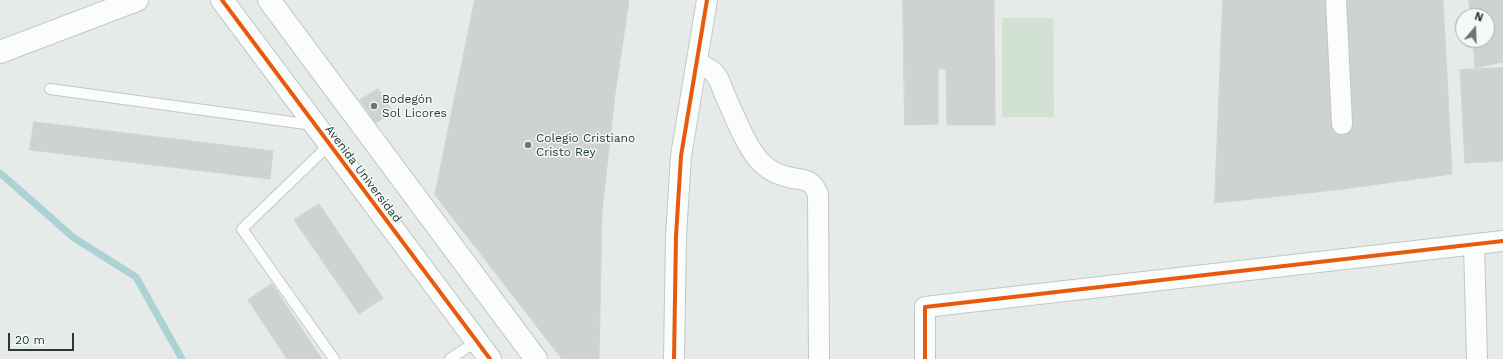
<!DOCTYPE html>
<meta charset="utf-8">
<style>
body{margin:0}
#map{position:relative;width:1503px;height:359px;overflow:hidden;background:#e6eae8;font-family:"Work Sans",sans-serif}
canvas{display:block}
.north{position:absolute;left:1455px;top:8px;width:40px;height:40px;box-sizing:border-box;background:#f4f9f6;border:1px solid #a1ada8;border-radius:50%;rotate:19deg;font-size:11px;font-weight:700;line-height:16px;text-align:center;color:#253b33}
.north::after{content:'';display:block;margin:auto;width:14px;height:18px;background:#697872;clip-path:polygon(50% 0,100% 100%,50% 72%,0 100%)}
.scale{position:absolute;left:8px;top:333px;width:66px;height:18px;box-sizing:border-box;border:2px solid #253b33;border-top:0;padding-left:5px;font-size:12px;line-height:14px;white-space:nowrap;color:#253b33;-webkit-text-stroke:3px #f4f9f6;paint-order:stroke}
</style>
<div id="map">
<canvas width="1503" height="359"></canvas>
<div class="north">N</div>
<div class="scale">20 m</div>
</div>
<script>
const ctx = document.querySelector('canvas').getContext('2d');
ctx.lineJoin = 'round';
function paint(path, color) {
  ctx.fillStyle = color;
  ctx.fill(path, 'evenodd');
}
function trace(path, color, width, dash) {
  ctx.strokeStyle = color;
  ctx.lineWidth = width;
  ctx.lineCap = dash ? 'butt' : 'round';
  ctx.setLineDash(dash || []);
  ctx.stroke(path);
}
function label(font, color, halo, rows, align = 'center') {
  ctx.font = font + ' "Work Sans",sans-serif';
  ctx.lineWidth = 3;
  ctx.setLineDash([]);
  ctx.textBaseline = 'middle';
  ctx.strokeStyle = halo;
  ctx.fillStyle = color;
  for (const [text, x, y, turn = 0] of rows) {
    ctx.save();
    ctx.translate(x, y);
    ctx.rotate((+turn || 0) * Math.PI / 180);
    ctx.textAlign = isNaN(turn) ? turn : align;
    if (halo) ctx.strokeText(text, 0, 0);
    ctx.fillText(text, 0, 0);
    ctx.restore();
  }
}
paint(new Path2D(`
 M 1002,18 L 1053,18 L 1054,117 L 1002,117 Z`), '#d1e1d4');
trace(new Path2D(`
 M 0,173 L 74,238 L 136,277 L 182,359`), '#abd2d4', 7);
const building = new Path2D(`
 M 475,0 L 629,0 L 615,94 L 602,211 L 599,359 L 562,359 L 435,195 Z
 M 903,0 L 994,0 L 995,125 L 947,125 L 946,69 L 938,69 L 938,124 L 905,125 Z
 M 1223,0 L 1443,0 L 1452,174 L 1335,190 L 1215,203 Z
 M 1469,0 L 1503,0 L 1503,62 L 1475,68 L 1473,40 L 1487,40 L 1487,16 L 1471,16 Z
 M 1503,68 L 1503,161 L 1465,163 L 1460,70 Z
 M 378,89 L 393,112 L 376,123 L 360,100 Z
 M 34,122 L 273,151 L 270,179 L 30,150 Z
 M 319,204 L 383,298 L 359,314 L 294,220 Z
 M 272,284 L 322,359 L 287,359 L 248,300 Z`);
paint(building, '#ced3d1');
trace(building, '#cfd3d1', 1);
const service = new Path2D(`
 M 50,89 L 313,125
 M 329,145 L 242,229 L 334,359
 M 450,359 L 477,341`);
const minor = new Path2D(`
 M 1336,0 L 1342,124
 M 697,63 C 703,66 710,68 715,74 C 719,78 722,87 724,93 C 733,112 748,153 764,165 C 771,172 782,176 792,178 C 806,180 811,179 818,194 L 819,359
 M 1474,244 L 1477,359
 M 674,359 L 676,236 L 681,156 L 707,0
 M 925,359 L 925,307 L 1503,241`);
const tertiary = new Path2D(`
 M 222,0 L 490,359
 M 269,0 L 536,359
 M 0,52 L 137,0`);
trace(service, '#c3c7c5', 12);
trace(minor, '#c3c7c5', 22);
trace(tertiary, '#c3c7c5', 24);
trace(service, '#fbfcfc', 10);
trace(minor, '#fbfcfc', 20);
trace(tertiary, '#fbfcfc', 22);
trace(new Path2D(`
 M 222,0 L 490,359
 M 674,359 L 676,236 L 681,156 L 707,0
 M 925,359 L 925,307 L 1503,241`), '#e8590c', 4);
for (const [x, y, r, color] of [
 [374,106,4,"#697872"],
 [528,145,4,"#697872"]
]) {
  const dot = new Path2D();
  dot.arc(x, y, r, 0, 2 * Math.PI);
  ctx.fillStyle = color;
  ctx.fill(dot);
  trace(dot, '#f4f9f6', 1.5);
}
label('12px', '#253b33', '#f4f9f6', [
 ["Bodegón",382,99],
 ["Sol Licores",382,113],
 ["Colegio Cristiano",536,138],
 ["Cristo Rey",536,152]
], 'left');
label('12px', '#253b33', '#f4f9f6', [
 ["Avenida Universidad",363,174,53]
]);
</script>
